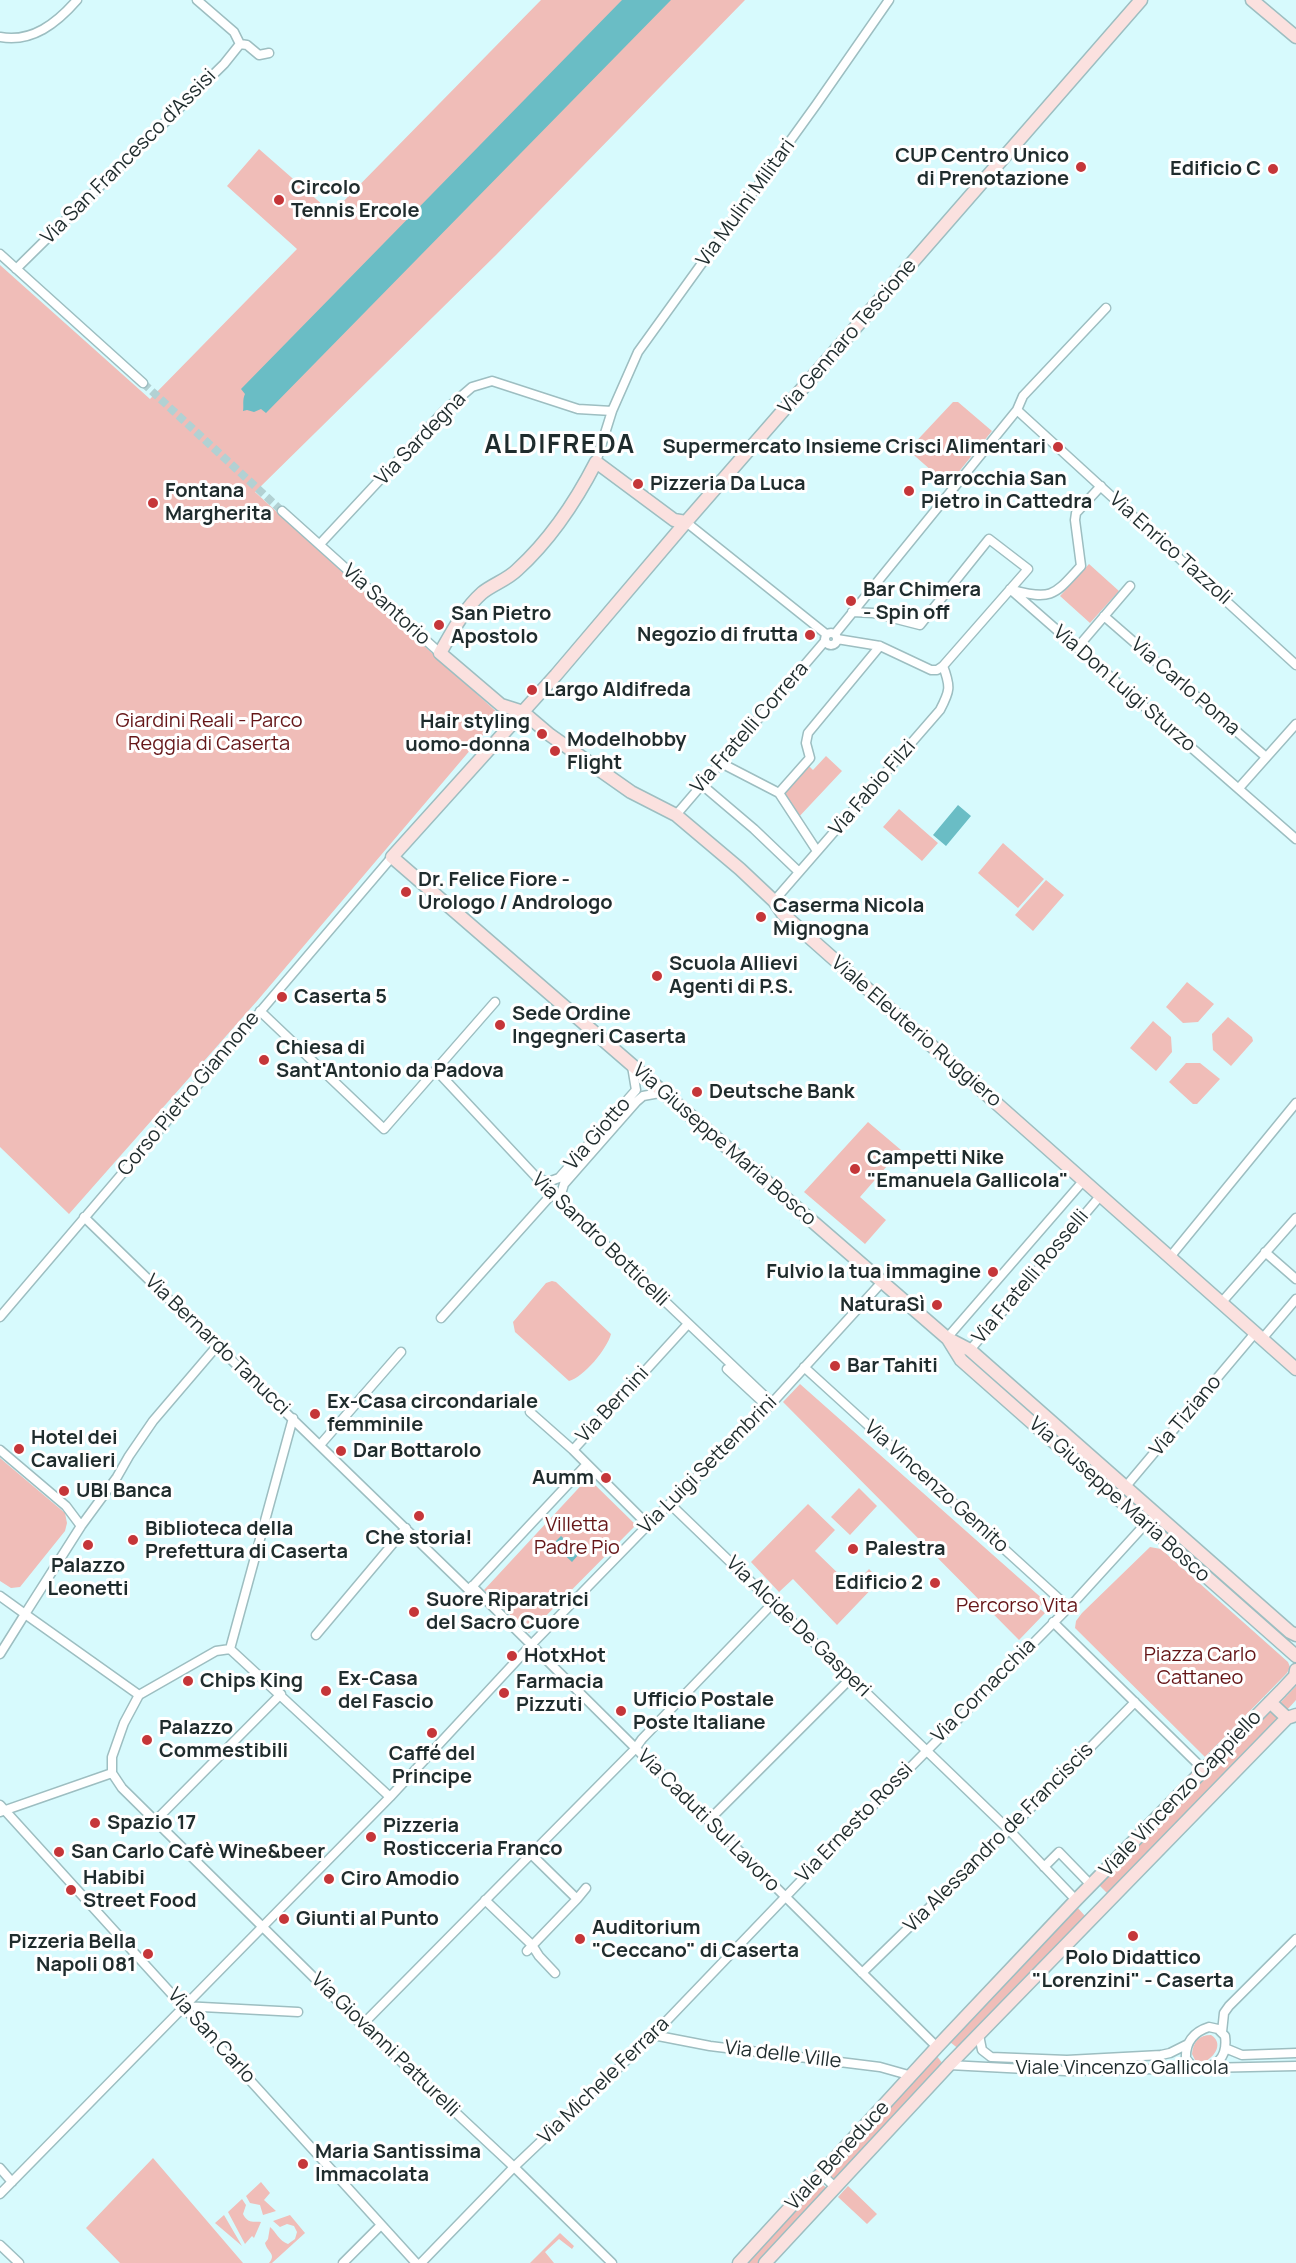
<!DOCTYPE html>
<meta charset="utf-8">
<style>
body{margin:0}
canvas{display:block;background:#d7fafd}
</style>
<canvas width="1296" height="2263"></canvas>
<script>
const ctx = document.querySelector('canvas').getContext('2d');
ctx.lineJoin = 'round';
function paint(path, color) {
  ctx.fillStyle = color;
  ctx.fill(path, 'evenodd');
}
function trace(path, color, width, dash) {
  ctx.strokeStyle = color;
  ctx.lineWidth = width;
  ctx.lineCap = dash ? 'butt' : 'round';
  ctx.setLineDash(dash || []);
  ctx.stroke(path);
}
function label(font, color, halo, rows, align = 'center') {
  ctx.font = font + ' Manrope,sans-serif';
  ctx.lineWidth = 6;
  ctx.setLineDash([]);
  ctx.textBaseline = 'middle';
  ctx.strokeStyle = halo;
  ctx.fillStyle = color;
  for (const [text, x, y, turn = 0] of rows) {
    ctx.save();
    ctx.translate(x, y);
    ctx.rotate((+turn || 0) * Math.PI / 180);
    ctx.textAlign = isNaN(turn) ? turn : align;
    if (halo) ctx.strokeText(text, 0, 0);
    ctx.fillText(text, 0, 0);
    ctx.restore();
  }
}
paint(new Path2D(`
 M 541,0 L 745,0 L 496,255 L 255,492 L 500,715 L 257,1001 L 69,1214 L 0,1147 L 0,265 L 150,399 L 297,249 L 227,186 L 259,149 L 332,213 Z
 M 953,402 L 958,402 L 992,431 L 948,485 L 908,450 Z
 M 1089,564 L 1119,591 L 1090,623 L 1060,596 Z
 M 826,756 L 842,771 L 796,820 L 779,793 L 806,763 L 813,770 Z
 M 899,809 L 938,843 L 922,861 L 883,827 Z
 M 1003,843 L 1044,879 L 1018,908 L 978,873 Z
 M 1046,880 L 1064,895 L 1033,931 L 1015,915 Z
 M 1187,982 L 1214,1004 L 1198,1022 L 1183,1023 L 1166,1007 Z
 M 1228,1017 L 1252,1037 L 1253,1041 L 1231,1066 L 1213,1050 L 1212,1034 Z
 M 1153,1021 L 1171,1037 L 1172,1052 L 1156,1071 L 1130,1048 Z
 M 1186,1063 L 1200,1063 L 1220,1079 L 1197,1104 L 1193,1104 L 1169,1082 Z
 M 868,1122 L 901,1150 L 860,1197 L 886,1220 L 865,1244 L 804,1192 Z
 M 552,1281 L 556,1282 L 611,1334 C 607,1349 584,1377 569,1381 L 515,1332 L 513,1322 L 546,1283 Z
 M 800,1384 L 1045,1601 L 1039,1608 L 1045,1613 L 1019,1640 L 783,1402 Z
 M 0,1458 L 65,1513 L 67,1523 L 65,1531 L 20,1587 L 11,1588 L 0,1581 Z
 M 588,1478 L 636,1525 L 529,1633 L 484,1590 Z
 M 859,1488 L 877,1506 L 850,1535 L 831,1517 Z
 M 808,1504 L 835,1530 L 815,1551 L 846,1581 L 850,1578 L 856,1583 L 869,1569 L 880,1580 L 837,1625 L 793,1579 L 779,1592 L 751,1562 Z
 M 1150,1547 L 1161,1549 L 1288,1662 L 1290,1667 L 1287,1673 L 1205,1757 L 1075,1628 L 1076,1621 L 1082,1613 Z
 M 1296,1686 L 1296,1700 L 1287,1710 L 1280,1703 Z
 M 1271,1709 L 1280,1718 L 1108,1894 L 1099,1885 Z
 M 1076,1906 L 1086,1917 L 960,2050 L 950,2042 Z
 M 1211,2035 C 1224,2043 1215,2057 1204,2062 L 1195,2060 L 1192,2054 C 1193,2042 1199,2035 1211,2035 Z
 M 936,2055 L 943,2064 L 834,2183 L 826,2173 Z
 M 153,2158 L 243,2263 L 120,2263 L 86,2228 Z
 M 261,2182 L 270,2193 L 264,2200 L 276,2211 L 263,2215 L 260,2205 L 250,2203 L 246,2196 Z
 M 819,2182 L 828,2189 L 760,2263 L 744,2263 Z
 M 848,2186 L 877,2214 L 867,2224 L 838,2197 Z
 M 242,2199 L 246,2205 L 243,2214 C 248,2224 253,2221 261,2222 L 254,2238 L 252,2236 L 245,2244 L 228,2212 Z
 M 224,2215 L 242,2246 L 215,2223 Z
 M 290,2215 L 305,2233 L 272,2263 L 269,2263 C 277,2254 267,2252 265,2243 L 268,2239 L 270,2227 C 276,2232 279,2241 288,2244 L 295,2239 L 297,2232 L 294,2226 L 287,2224 L 280,2227 L 273,2221 Z
 M 560,2233 L 574,2246 L 572,2249 L 559,2239 L 545,2252 L 554,2263 L 530,2263 Z`), '#f0bdb8');
paint(new Path2D(`
 M 622,0 L 671,0 L 266,413 L 261,409 L 254,412 L 247,410 L 243,411 C 244,406 242,400 245,394 L 241,389 Z
 M 958,805 L 971,816 L 946,846 L 933,835 Z
 M 561,1536 L 580,1553 L 572,1562 L 553,1544 Z`), '#6abdc5');
trace(new Path2D(`
 M 143,383 L 282,511`), '#b2d1d3', 8, [8, 4]);
const street = new Path2D(`
 M 197,0 L 234,32 L 240,44
 M 0,37 C 32,43 57,23 77,0
 M 240,44 L 247,45 L 259,55 L 269,53
 M 0,254 L 143,383
 M 16,269 L 224,64 L 240,44
 M 1017,410 L 1296,665
 M 596,462 L 612,411 L 638,352 L 816,105 L 889,0
 M 282,511 L 440,653
 M 686,522 L 826,634
 M 320,544 L 443,412 L 472,387 L 492,381 L 578,409 L 612,411
 M 1010,589 L 1296,839
 M 1013,590 C 1053,601 1055,594 1081,566 L 1075,520 L 1076,513 L 1101,486
 M 1104,616 L 1266,757
 M825 639a6 6 0 1 1 12 0a6 6 0 1 1-12 0Z
 M 835,634 L 1017,410 L 1023,396 L 1106,308
 M 837,639 L 880,646 L 931,670 L 937,670 L 943,666 L 1028,569 L 989,539 L 920,625 L 873,613 L 852,612
 M 1077,648 L 1130,586
 M 721,763 L 779,793 L 817,851
 M 701,784 L 754,829 L 799,872
 M 1239,788 L 1296,724
 M 779,793 L 810,758 L 806,743 L 808,733 L 880,646
 M 676,815 L 825,641
 M 774,901 L 940,710 C 950,691 951,687 943,666
 M 260,1011 L 384,1129 L 495,1002
 M 436,1070 L 552,1194 L 772,1403
 M 538,1178 L 548,1182 L 559,1178 L 636,1090 L 632,1066
 M 559,1201 L 564,1184 L 636,1102 L 643,1096 L 665,1092
 M 84,1217 L 474,1595
 M 1265,1252 L 1296,1279
 M 1170,1257 L 1296,1103
 M 1221,1303 L 1296,1218
 M 0,1317 L 392,857
 M 441,1318 L 552,1194
 M 947,1338 L 1084,1180
 M 1262,1339 L 1296,1299
 M 970,1350 L 1101,1195
 M 804,1367 L 1068,1607
 M 727,1369 L 768,1407
 M 530,1412 L 573,1450
 M 320,1445 L 401,1352
 M 0,1450 L 66,1506 L 81,1526 L 25,1614 L 0,1596
 M 587,1464 L 648,1525
 M 1122,1491 L 1255,1333
 M 670,1504 L 1009,1830 L 1076,1900
 M 81,1526 L 117,1477 L 129,1456 L 153,1421 L 217,1346
 M 472,1586 L 937,2047
 M 469,1590 L 587,1464 L 573,1450 L 687,1325
 M 1053,1622 L 1204,1770
 M 316,1635 L 406,1528
 M 230,1649 L 293,1418
 M 0,1654 L 25,1614 L 139,1695
 M 390,1797 L 230,1649 L 216,1651 L 139,1695 L 124,1723 L 112,1757 L 112,1773 L 122,1788 L 362,2025 L 514,2167 L 612,2263
 M 0,1805 L 416,2263
 M 0,1812 L 112,1773
 M 709,1820 L 851,1678
 M 155,1821 L 281,1694
 M 1044,1867 L 1059,1852 L 1091,1885
 M 577,1899 L 586,1888
 M 485,1900 L 532,1945 L 539,1956 L 555,1973
 M 527,1951 L 577,1899 L 531,1854
 M 862,1973 L 1009,1830 L 1135,1702
 M 183,2006 L 298,2012
 M 362,2025 L 635,1749 L 642,1739 L 773,1603
 M 1209,2027 L 1218,2029 L 1225,2036 C 1228,2058 1216,2069 1194,2068 L 1186,2059 C 1185,2043 1193,2032 1209,2027 Z
 M 1222,2032 L 1224,2013 L 1229,2006 L 1296,1939
 M 653,2035 L 710,2046 L 880,2067 L 912,2076
 M 979,2035 L 982,2050 L 991,2057 L 1067,2060 L 1161,2055 L 1170,2053 L 1188,2044
 M 1225,2048 L 1242,2055 L 1296,2053
 M 949,2065 L 1065,2071 L 1296,2066
 M 0,2168 L 12,2182
 M 821,2174 L 835,2187
 M 0,2194 L 390,1797 L 531,1645 L 648,1525 L 772,1403 L 882,1282
 M 0,2245 L 19,2263
 M 343,2263 L 381,2225
 M 421,2263 L 514,2167 L 653,2035 L 886,1792 L 1077,1599 L 1149,1520`);
const secondary = new Path2D(`
 M 1141,0 L 686,522 L 556,675 L 392,857 L 947,1338 L 970,1350 L 1290,1632 L 1296,1635
 M 1252,0 L 1296,37
 M 686,522 L 674,520 L 596,462 C 576,501 550,540 517,570 C 507,580 493,584 482,593 C 464,609 452,632 440,653 L 501,705 L 523,712 L 550,735 L 631,792 L 676,815 L 740,869 L 774,901 L 783,914 L 1296,1369
 M 948,1339 L 961,1360 L 1296,1656
 M 1270,1702 L 1287,1718
 M 739,2263 L 937,2047 L 1076,1900 L 1281,1691 L 1295,1676 L 1296,1670
 M 765,2263 L 949,2065 L 1287,1718 L 1296,1715`);
trace(street, '#9dbec1', 11);
trace(secondary, '#9dbec1', 15);
trace(street, '#fff', 8);
trace(secondary, '#fbe1df', 12);
for (const [x, y, r, color] of [
 [1081,167,6,"#c53639"],
 [1273,169,6,"#c53639"],
 [279,200,6,"#c53639"],
 [1058,447,6,"#c53639"],
 [638,484,6,"#c53639"],
 [909,491,6,"#c53639"],
 [153,503,6,"#c53639"],
 [851,601,6,"#c53639"],
 [439,625,6,"#c53639"],
 [810,635,6,"#c53639"],
 [532,690,6,"#c53639"],
 [542,734,6,"#c53639"],
 [555,751,6,"#c53639"],
 [406,892,6,"#c53639"],
 [761,917,6,"#c53639"],
 [657,976,6,"#c53639"],
 [282,997,6,"#c53639"],
 [500,1025,6,"#c53639"],
 [264,1060,6,"#c53639"],
 [697,1092,6,"#c53639"],
 [855,1169,6,"#c53639"],
 [993,1272,6,"#c53639"],
 [937,1305,6,"#c53639"],
 [835,1366,6,"#c53639"],
 [315,1414,6,"#c53639"],
 [19,1449,6,"#c53639"],
 [341,1451,6,"#c53639"],
 [606,1478,6,"#c53639"],
 [64,1491,6,"#c53639"],
 [419,1516,6,"#c53639"],
 [133,1540,6,"#c53639"],
 [88,1545,6,"#c53639"],
 [853,1549,6,"#c53639"],
 [935,1583,6,"#c53639"],
 [414,1612,6,"#c53639"],
 [512,1656,6,"#c53639"],
 [188,1681,6,"#c53639"],
 [326,1691,6,"#c53639"],
 [504,1693,6,"#c53639"],
 [621,1711,6,"#c53639"],
 [432,1733,6,"#c53639"],
 [147,1740,6,"#c53639"],
 [95,1823,6,"#c53639"],
 [371,1837,6,"#c53639"],
 [59,1852,6,"#c53639"],
 [329,1879,6,"#c53639"],
 [71,1890,6,"#c53639"],
 [284,1919,6,"#c53639"],
 [1133,1936,6,"#c53639"],
 [580,1939,6,"#c53639"],
 [148,1954,6,"#c53639"],
 [303,2164,6,"#c53639"]
]) {
  const dot = new Path2D();
  dot.arc(x, y, r, 0, 2 * Math.PI);
  ctx.fillStyle = color;
  ctx.fill(dot);
  trace(dot, '#fff', 2);
}
label('bold 20px', '#1f2c2d', '#fff', [
 ["CUP Centro Unico",1069,156,"right"],
 ["di Prenotazione",1069,179,"right"],
 ["Edificio C",1261,169,"right"],
 ["Circolo",291,188],
 ["Tennis Ercole",291,211],
 ["Supermercato Insieme Crisci Alimentari",1046,447,"right"],
 ["Parrocchia San",921,479],
 ["Pietro in Cattedra",921,502],
 ["Pizzeria Da Luca",650,484],
 ["Fontana",165,491],
 ["Margherita",165,514],
 ["Bar Chimera",863,590],
 ["- Spin off",863,613],
 ["San Pietro",451,614],
 ["Apostolo",451,637],
 ["Negozio di frutta",798,635,"right"],
 ["Largo Aldifreda",544,690],
 ["Hair styling",530,722,"right"],
 ["uomo-donna",530,745,"right"],
 ["Modelhobby",567,740],
 ["Flight",567,763],
 ["Dr. Felice Fiore -",418,880],
 ["Urologo / Andrologo",418,903],
 ["Caserma Nicola",773,906],
 ["Mignogna",773,929],
 ["Scuola Allievi",669,964],
 ["Agenti di P.S.",669,987],
 ["Caserta 5",294,997],
 ["Sede Ordine",512,1014],
 ["Ingegneri Caserta",512,1037],
 ["Chiesa di",276,1048],
 ["Sant'Antonio da Padova",276,1071],
 ["Deutsche Bank",709,1092],
 ["Campetti Nike",867,1158],
 ["\"Emanuela Gallicola\"",867,1181],
 ["Fulvio la tua immagine",981,1272,"right"],
 ["NaturaSì",925,1305,"right"],
 ["Bar Tahiti",847,1366],
 ["Ex-Casa circondariale",327,1402],
 ["femminile",327,1425],
 ["Hotel dei",31,1438],
 ["Cavalieri",31,1461],
 ["Dar Bottarolo",353,1451],
 ["Aumm",594,1478,"right"],
 ["UBI Banca",76,1491],
 ["Biblioteca della",145,1529],
 ["Prefettura di Caserta",145,1552],
 ["Che storia!",419,1538,"center"],
 ["Palestra",865,1549],
 ["Palazzo",88,1566,"center"],
 ["Leonetti",88,1589,"center"],
 ["Edificio 2",923,1583,"right"],
 ["Suore Riparatrici",426,1600],
 ["del Sacro Cuore",426,1623],
 ["HotxHot",524,1656],
 ["Ex-Casa",338,1679],
 ["del Fascio",338,1702],
 ["Chips King",200,1681],
 ["Farmacia",516,1682],
 ["Pizzuti",516,1705],
 ["Ufficio Postale",633,1700],
 ["Poste Italiane",633,1723],
 ["Palazzo",159,1728],
 ["Commestibili",159,1751],
 ["Caffé del",432,1754,"center"],
 ["Principe",432,1777,"center"],
 ["Spazio 17",107,1823],
 ["Pizzeria",383,1826],
 ["Rosticceria Franco",383,1849],
 ["San Carlo Cafè Wine&beer",71,1852],
 ["Habibi",83,1878],
 ["Street Food",83,1901],
 ["Ciro Amodio",341,1879],
 ["Giunti al Punto",296,1919],
 ["Auditorium",592,1928],
 ["\"Ceccano\" di Caserta",592,1951],
 ["Pizzeria Bella",136,1942,"right"],
 ["Napoli 081",136,1965,"right"],
 ["Polo Didattico",1133,1958,"center"],
 ["\"Lorenzini\" - Caserta",1133,1981,"center"],
 ["Maria Santissima",315,2152],
 ["Immacolata",315,2175]
], 'left');
label('20px', '#1f2c2d', '#fff', [
 ["Via San Francesco d'Assisi",129,157,-45],
 ["Via Mulini Militari",746,203,-54],
 ["Via Gennaro Tescione",848,337,-49],
 ["Via Sardegna",421,439,-46],
 ["Via Enrico Tazzoli",1170,549,42],
 ["Via Santorio",386,605,42],
 ["Via Carlo Poma",1185,687,41],
 ["Via Don Luigi Sturzo",1124,689,41],
 ["Via Fratelli Correra",750,728,-49],
 ["Via Fabio Filzi",873,788,-49],
 ["Viale Eleuterio Ruggiero",916,1032,41],
 ["Corso Pietro Giannone",189,1094,-50],
 ["Via Giotto",598,1134,-49],
 ["Via Giuseppe Maria Bosco",724,1145,41],
 ["Via Sandro Botticelli",600,1240,44],
 ["Via Fratelli Rosselli",1031,1277,-50],
 ["Via Bernardo Tanucci",217,1345,44],
 ["Via Bernini",613,1405,-47],
 ["Via Tiziano",1186,1416,-50],
 ["Via Luigi Settembrini",708,1465,-45],
 ["Via Vincenzo Gemito",936,1487,42],
 ["Via Giuseppe Maria Bosco",1119,1500,42],
 ["Via Alcide De Gasperi",798,1627,44],
 ["Via Cornacchia",984,1691,-45],
 ["Viale Vincenzo Cappiello",1181,1794,-46],
 ["Via Caduti Sul Lavoro",708,1821,45],
 ["Via Ernesto Rossi",855,1823,-46],
 ["Via Alessandro de Franciscis",999,1838,-45],
 ["Via San Carlo",211,2036,48],
 ["Via Giovanni Patturelli",385,2045,44],
 ["Via delle Ville",783,2055,7],
 ["Viale Vincenzo Gallicola",1122,2068],
 ["Via Michele Ferrara",604,2081,-44],
 ["Viale Beneduce",838,2156,-47]
]);
label('20px', '#651618', '#fff', [
 ["Giardini Reali - Parco",209,721],
 ["Reggia di Caserta",209,744],
 ["Villetta",577,1525],
 ["Padre Pio",577,1548],
 ["Percorso Vita",1017,1606],
 ["Piazza Carlo",1200,1655],
 ["Cattaneo",1200,1678]
]);
ctx.letterSpacing = '1.5px';
label('bold 26px', '#1f2c2d', '#fff', [
 ["ALDIFREDA",560,446]
]);
ctx.letterSpacing = '0px';
</script>
